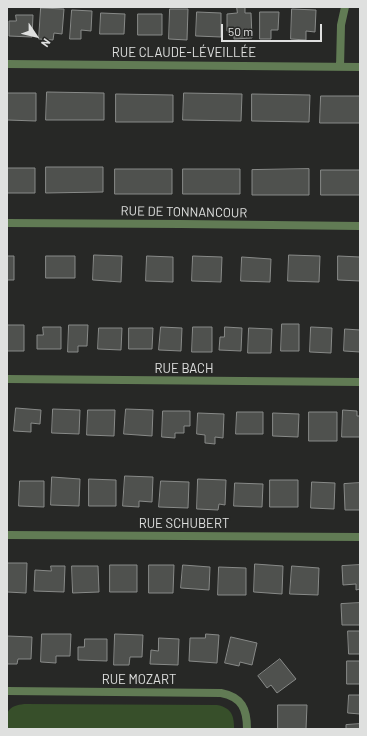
<!DOCTYPE html>
<meta charset="utf-8">
<style>
body{margin:0}
#map{position:relative;width:367px;height:736px;overflow:hidden;background:#272826;font-family:Barlow,sans-serif}
canvas{display:block}
.frame{position:absolute;inset:0;border:8px solid #dfe0df;pointer-events:none}
.north{position:absolute;left:16px;top:16px;width:40px;height:40px;-webkit-text-stroke:3px #272826;paint-order:stroke;rotate:125deg;font-size:11px;font-weight:700;line-height:16px;text-align:center;color:#dfe0df}
.north::after{content:'';display:block;margin:auto;width:14px;height:18px;background:#dfe0df;clip-path:polygon(50% 0,100% 100%,50% 72%,0 100%)}
.scale{position:absolute;left:221px;top:24px;width:101px;height:18px;box-sizing:border-box;border:2px solid #dfe0df;border-top:0;padding-left:5px;font-size:12px;line-height:14px;white-space:nowrap;color:#dfe0df;-webkit-text-stroke:3px #272826;paint-order:stroke}
</style>
<div id="map">
<canvas width="367" height="736"></canvas>
<div class="frame"></div>
<div class="north">N</div>
<div class="scale">50 m</div>
</div>
<script>
const ctx = document.querySelector('canvas').getContext('2d');
ctx.lineJoin = 'round';
function paint(path, color) {
  ctx.fillStyle = color;
  ctx.fill(path, 'evenodd');
}
function trace(path, color, width, dash) {
  ctx.strokeStyle = color;
  ctx.lineWidth = width;
  ctx.lineCap = dash ? 'butt' : 'round';
  ctx.setLineDash(dash || []);
  ctx.stroke(path);
}
function label(font, color, halo, rows, align = 'center') {
  ctx.font = font + ' Barlow,sans-serif';
  ctx.lineWidth = 3.5;
  ctx.setLineDash([]);
  ctx.textBaseline = 'middle';
  ctx.strokeStyle = halo;
  ctx.fillStyle = color;
  for (const [text, x, y, turn = 0] of rows) {
    ctx.save();
    ctx.translate(x, y);
    ctx.rotate((+turn || 0) * Math.PI / 180);
    ctx.textAlign = isNaN(turn) ? turn : align;
    if (halo) ctx.strokeText(text, 0, 0);
    ctx.fillText(text, 0, 0);
    ctx.restore();
  }
}
paint(new Path2D(`
 M 24,704 L 217,705 C 232,708 234,716 234,729 L 7,729 L 7,713 C 11,706 17,705 24,704 Z`), '#374f2a');
const building = new Path2D(`
 M 237,7 L 245,7 L 245,13 L 251,13 L 252,38 L 234,39 L 234,31 L 227,31 L 227,14 L 237,13 Z
 M 41,8 L 64,9 L 62,34 L 54,33 L 53,40 L 39,39 Z
 M 170,9 L 188,9 L 187,40 L 169,39 Z
 M 292,9 L 316,10 L 315,32 L 306,31 L 306,40 L 291,39 Z
 M 72,10 L 92,11 L 91,31 L 81,30 L 81,39 L 70,39 Z
 M 197,12 L 221,13 L 221,37 L 196,36 Z
 M 260,12 L 279,12 L 278,30 L 271,30 L 271,39 L 260,39 Z
 M 101,13 L 125,14 L 124,34 L 100,34 Z
 M 138,14 L 162,14 L 162,35 L 138,35 Z
 M 16,15 L 33,15 L 32,37 L 9,36 L 9,21 L 16,21 Z
 M 47,92 L 104,93 L 104,120 L 46,120 Z
 M 7,93 L 36,93 L 36,121 L 7,120 Z
 M 184,93 L 242,94 L 241,121 L 183,120 Z
 M 116,94 L 173,95 L 173,122 L 116,122 Z
 M 252,94 L 310,95 L 309,122 L 252,121 Z
 M 321,96 L 360,96 L 360,123 L 320,123 Z
 M 46,167 L 103,167 L 103,192 L 46,193 Z
 M 7,168 L 35,168 L 35,193 L 7,193 Z
 M 115,169 L 172,169 L 172,194 L 115,194 Z
 M 183,169 L 240,169 L 240,194 L 183,194 Z
 M 309,169 L 309,195 L 252,195 L 252,170 Z
 M 321,170 L 360,170 L 360,195 L 321,195 Z
 M 94,255 L 122,256 L 121,282 L 93,280 Z
 M 289,255 L 320,256 L 319,282 L 288,281 Z
 M 7,256 L 14,256 L 14,280 L 7,280 Z
 M 46,256 L 75,256 L 75,278 L 46,278 Z
 M 147,256 L 173,257 L 173,282 L 146,281 Z
 M 193,256 L 222,257 L 221,282 L 192,281 Z
 M 338,256 L 360,257 L 360,281 L 338,280 Z
 M 242,257 L 271,259 L 270,282 L 241,281 Z
 M 282,324 L 299,324 L 299,351 L 281,351 Z
 M 7,325 L 24,325 L 24,351 L 7,351 Z
 M 69,325 L 88,325 L 87,346 L 78,346 L 78,352 L 68,352 Z
 M 43,327 L 61,327 L 61,349 L 37,349 L 37,335 L 43,335 Z
 M 161,327 L 182,328 L 181,351 L 159,350 Z
 M 193,327 L 212,327 L 212,352 L 192,352 Z
 M 225,327 L 242,328 L 241,351 L 219,350 L 220,337 L 224,337 Z
 M 311,327 L 332,328 L 331,353 L 310,352 Z
 M 99,328 L 122,328 L 121,350 L 98,349 Z
 M 129,328 L 153,328 L 152,349 L 129,349 Z
 M 249,328 L 272,329 L 271,353 L 248,353 Z
 M 345,329 L 360,330 L 360,352 L 344,351 Z
 M 16,408 L 41,410 L 40,424 L 31,423 L 31,432 L 14,431 Z
 M 53,409 L 80,410 L 79,434 L 52,433 Z
 M 126,409 L 153,410 L 152,436 L 124,434 Z
 M 88,410 L 115,410 L 114,436 L 87,435 Z
 M 343,410 L 357,411 L 357,416 L 360,416 L 360,437 L 342,437 Z
 M 163,411 L 190,411 L 190,426 L 184,426 L 184,433 L 175,433 L 175,438 L 162,437 Z
 M 237,412 L 263,412 L 263,434 L 236,434 Z
 M 309,412 L 337,412 L 337,441 L 309,441 Z
 M 198,413 L 224,414 L 223,438 L 215,437 L 215,444 L 205,443 L 205,435 L 197,434 Z
 M 273,413 L 299,414 L 298,437 L 273,436 Z
 M 125,476 L 153,477 L 152,502 L 139,501 L 139,507 L 123,506 Z
 M 52,477 L 80,479 L 79,506 L 51,505 Z
 M 89,479 L 116,480 L 116,506 L 89,506 Z
 M 198,479 L 226,480 L 225,505 L 219,504 L 218,510 L 197,509 Z
 M 270,480 L 298,480 L 298,507 L 270,507 Z
 M 20,481 L 44,481 L 44,507 L 19,506 Z
 M 161,481 L 189,482 L 188,508 L 159,507 Z
 M 312,482 L 335,483 L 334,509 L 311,508 Z
 M 235,483 L 263,484 L 262,507 L 234,506 Z
 M 360,483 L 360,510 L 345,510 L 344,484 Z
 M 7,563 L 27,563 L 26,593 L 7,592 Z
 M 255,564 L 283,566 L 282,594 L 254,592 Z
 M 110,565 L 137,565 L 137,592 L 110,592 Z
 M 149,565 L 174,565 L 173,593 L 149,593 Z
 M 183,565 L 210,567 L 209,590 L 181,588 Z
 M 360,565 L 360,589 L 356,590 L 356,584 L 343,585 L 342,566 Z
 M 51,566 L 65,566 L 64,592 L 34,591 L 35,570 L 51,571 Z
 M 72,566 L 98,566 L 99,592 L 73,593 Z
 M 292,566 L 319,568 L 318,595 L 290,594 Z
 M 219,567 L 246,568 L 246,595 L 218,595 Z
 M 360,603 L 360,625 L 342,625 L 341,604 Z
 M 348,631 L 360,631 L 360,654 L 349,654 Z
 M 42,634 L 71,634 L 70,656 L 56,656 L 56,663 L 41,662 Z
 M 115,634 L 143,635 L 142,657 L 130,657 L 129,665 L 114,665 Z
 M 206,634 L 219,635 L 217,663 L 189,661 L 190,638 L 205,638 Z
 M 7,636 L 32,637 L 31,659 L 18,659 L 17,664 L 7,664 Z
 M 231,637 L 257,643 L 252,665 L 240,662 L 239,666 L 225,663 Z
 M 159,638 L 179,639 L 178,665 L 150,664 L 151,650 L 158,651 Z
 M 85,639 L 107,639 L 107,661 L 78,660 L 78,647 L 84,647 Z
 M 280,659 L 296,679 L 277,693 L 271,685 L 267,688 L 258,676 Z
 M 347,661 L 360,661 L 360,684 L 347,684 Z
 M 349,695 L 360,695 L 360,714 L 348,713 Z
 M 278,705 L 307,705 L 306,729 L 278,729 Z
 M 360,724 L 360,729 L 346,729 L 346,725 Z`);
paint(building, '#4f514e');
trace(building, '#888a88', 1);
trace(new Path2D(`
 M 7,64 L 360,67
 M 340,67 L 341,25 L 345,7
 M 7,223 L 181,224 L 360,226
 M 7,379 L 360,382
 M 7,535 L 360,537
 M 7,691 L 221,693 C 242,697 247,709 247,729`), '#617b54', 8);
label('13px', '#dfe0df', '#272826', [
 ["RUE CLAUDE-LÉVEILLÉE",184,53],
 ["RUE DE TONNANCOUR",184,212,1],
 ["RUE BACH",184,369],
 ["RUE SCHUBERT",184,524],
 ["RUE MOZART",139,680]
]);
</script>
